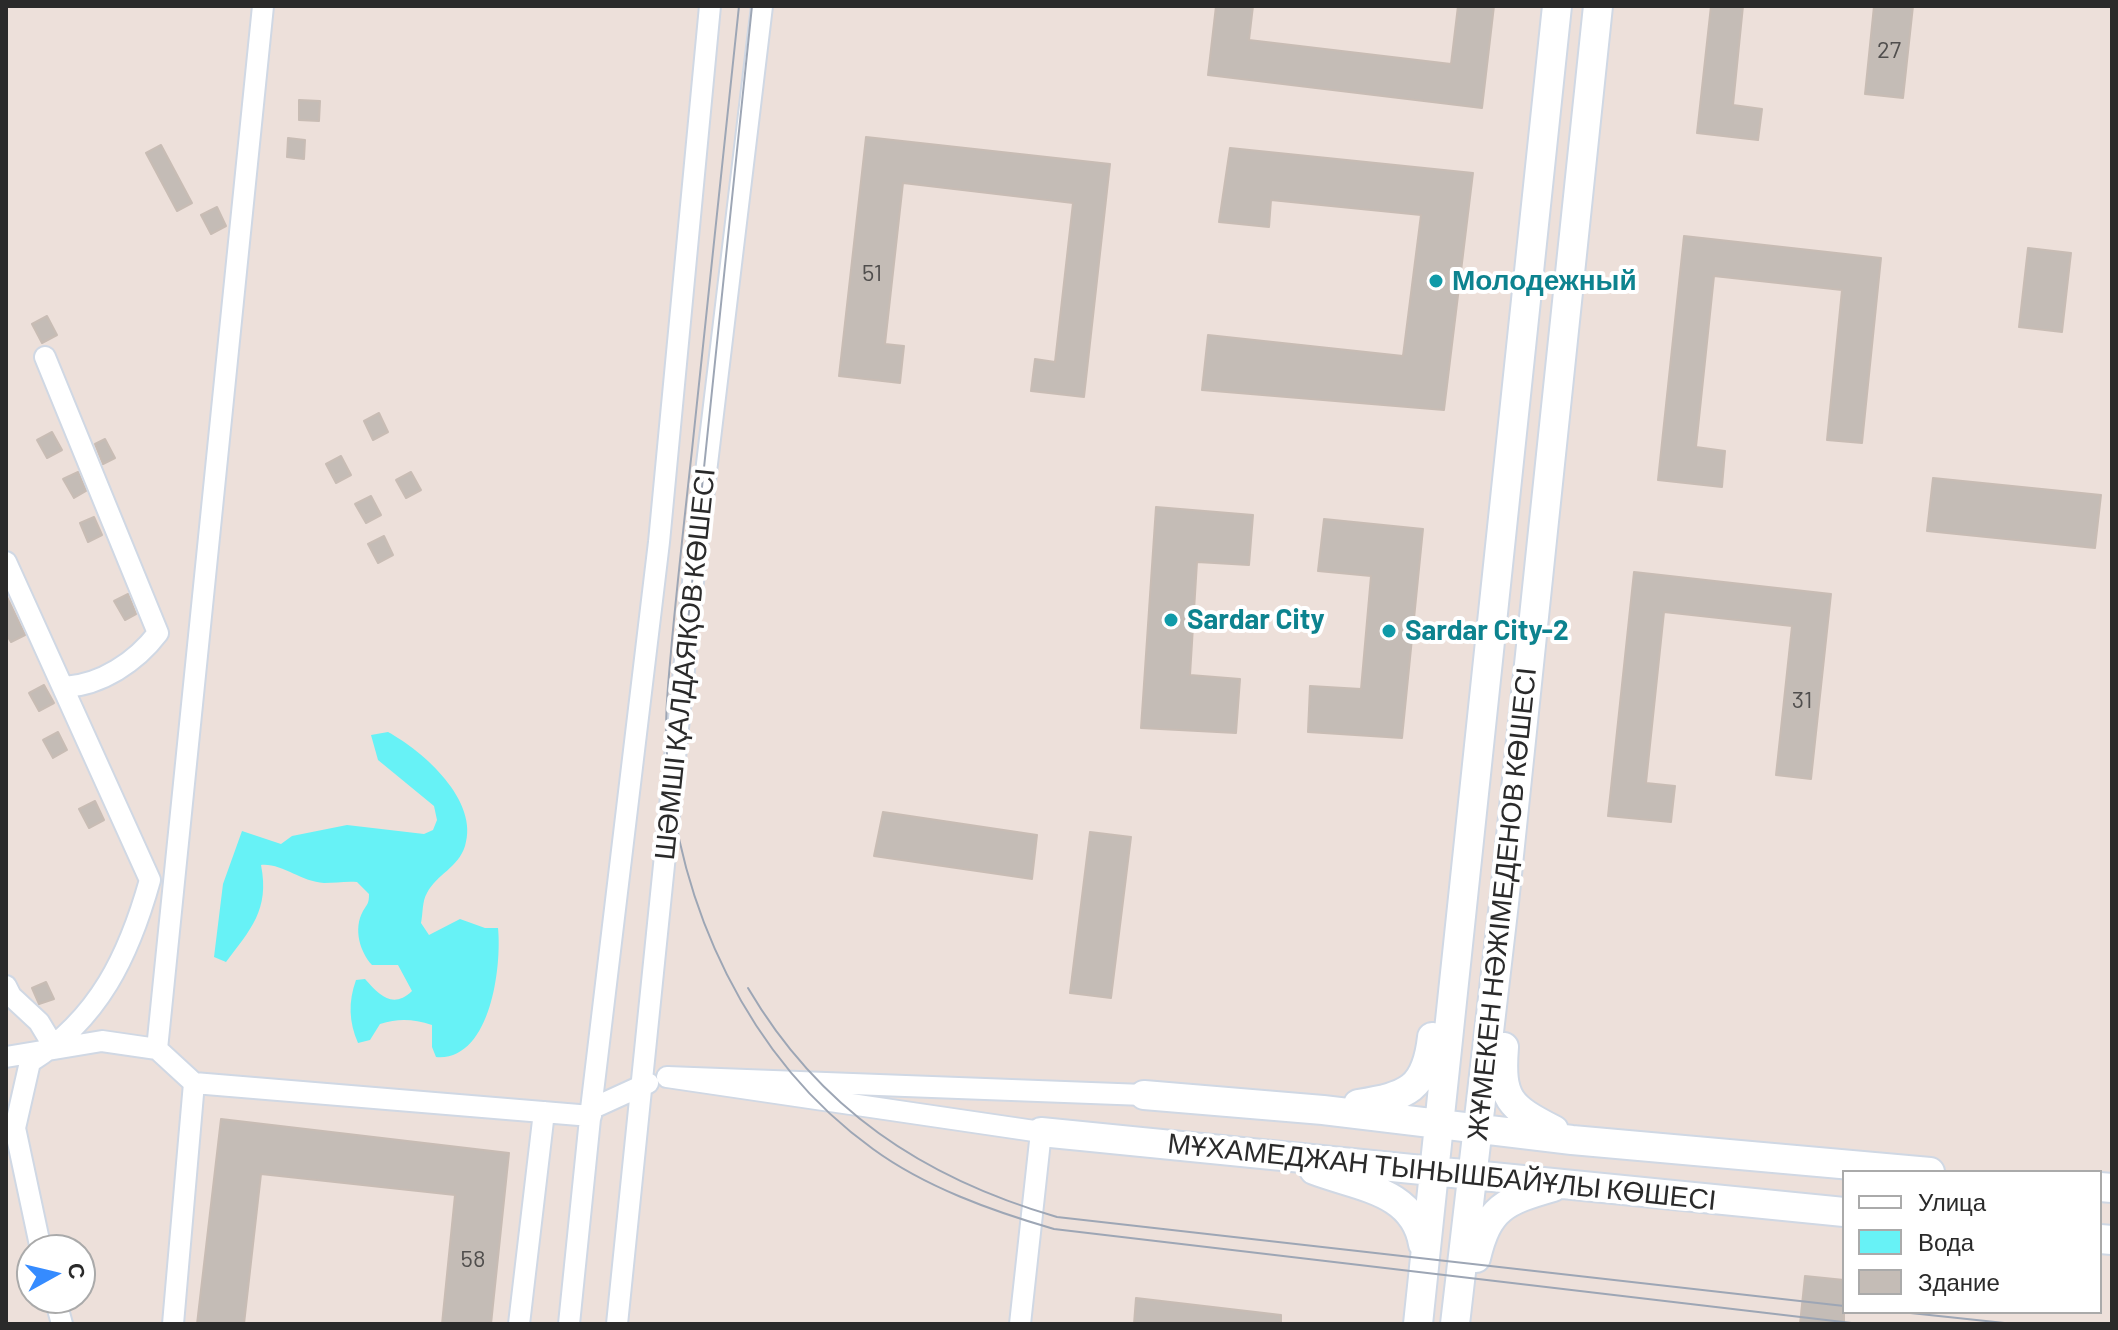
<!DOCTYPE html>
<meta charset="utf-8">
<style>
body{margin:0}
#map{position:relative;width:2118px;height:1330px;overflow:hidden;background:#ede0da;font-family:Barlow,sans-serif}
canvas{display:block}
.frame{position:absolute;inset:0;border:8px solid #2a2a2a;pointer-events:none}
.legend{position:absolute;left:1842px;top:1170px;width:260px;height:144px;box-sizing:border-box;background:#fff;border:2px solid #aaa;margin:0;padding:10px 14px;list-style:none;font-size:24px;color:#2a2a2a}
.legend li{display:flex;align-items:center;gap:16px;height:40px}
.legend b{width:40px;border:2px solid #aaa}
.north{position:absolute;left:16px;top:1234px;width:80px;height:80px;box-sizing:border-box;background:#fff;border:2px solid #aaa;border-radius:50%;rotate:82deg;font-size:22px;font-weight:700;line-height:32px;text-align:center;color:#2a2a2a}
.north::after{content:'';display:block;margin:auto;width:28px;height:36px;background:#358bff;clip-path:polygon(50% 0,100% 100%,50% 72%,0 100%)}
</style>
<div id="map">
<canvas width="2118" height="1330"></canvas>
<div class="frame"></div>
<ul class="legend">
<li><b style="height:10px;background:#fff"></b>Улица</li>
<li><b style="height:22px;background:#67f2f6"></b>Вода</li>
<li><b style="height:22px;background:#c4bcb6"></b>Здание</li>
</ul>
<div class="north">С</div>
</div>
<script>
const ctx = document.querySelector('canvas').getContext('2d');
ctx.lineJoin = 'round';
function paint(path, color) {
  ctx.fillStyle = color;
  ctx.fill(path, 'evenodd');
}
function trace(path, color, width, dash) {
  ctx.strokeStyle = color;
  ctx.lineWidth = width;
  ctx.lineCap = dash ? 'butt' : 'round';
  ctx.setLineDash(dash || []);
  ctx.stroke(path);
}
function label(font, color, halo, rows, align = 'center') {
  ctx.font = font + ' Barlow,sans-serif';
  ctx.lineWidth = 8;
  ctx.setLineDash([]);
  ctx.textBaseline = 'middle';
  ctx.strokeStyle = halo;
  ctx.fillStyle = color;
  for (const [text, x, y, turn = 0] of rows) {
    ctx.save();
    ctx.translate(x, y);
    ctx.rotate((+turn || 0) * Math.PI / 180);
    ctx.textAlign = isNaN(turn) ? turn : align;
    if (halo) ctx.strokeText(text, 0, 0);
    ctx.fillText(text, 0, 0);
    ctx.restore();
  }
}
paint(new Path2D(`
 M 388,732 C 423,751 480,801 465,846 C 458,868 437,874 427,893 C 422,901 423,914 421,923 L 429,935 L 460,919 L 485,928 L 498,928 C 502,968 490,1062 436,1057 L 432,1047 L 432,1025 C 413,1019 399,1018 380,1024 L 370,1040 L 358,1043 C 349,1022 348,1002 356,980 L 365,979 C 380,996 393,1009 412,991 L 398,965 L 372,965 C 360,952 353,929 363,911 C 367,904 369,904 369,894 L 357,882 C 346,881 335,883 324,883 C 301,882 282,863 261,865 C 270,910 250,930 226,962 L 214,957 L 223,884 L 242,831 L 281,844 L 292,836 L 347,825 L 424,834 L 433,830 L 437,820 L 434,806 L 378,760 L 371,735 Z`), '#67f2f6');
const building = new Path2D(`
 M 1216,6 L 1253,6 L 1249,40 L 1451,64 L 1458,6 L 1494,6 L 1482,108 L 1208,75 Z
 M 1711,6 L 1743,6 L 1733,105 L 1762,109 L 1758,140 L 1697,133 Z
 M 1874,6 L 1913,6 L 1903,98 L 1865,94 Z
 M 299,100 L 320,101 L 319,121 L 299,120 Z
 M 866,137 L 1110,164 L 1084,397 L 1031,391 L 1035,359 L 1055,362 L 1073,203 L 903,183 L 885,344 L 904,346 L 900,383 L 839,376 Z
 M 288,138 L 305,140 L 304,159 L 287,157 Z
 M 161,145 L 192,203 L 177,211 L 146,153 Z
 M 1230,148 L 1473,173 L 1444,410 L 1202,390 L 1208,335 L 1403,356 L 1421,215 L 1271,200 L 1269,227 L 1219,222 Z
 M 217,207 L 226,226 L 211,234 L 201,215 Z
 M 1684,236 L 1881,258 L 1862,443 L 1827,440 L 1842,290 L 1714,276 L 1696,447 L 1725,451 L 1722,487 L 1658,480 Z
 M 2028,248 L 2071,253 L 2062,332 L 2019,327 Z
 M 47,316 L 57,335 L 42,343 L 32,324 Z
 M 379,413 L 388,432 L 373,440 L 364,421 Z
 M 52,432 L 62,450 L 47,458 L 37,440 Z
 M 105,439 L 115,458 L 103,464 L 95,444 Z
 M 341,456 L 351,475 L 336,483 L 326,464 Z
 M 78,472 L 86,491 L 74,498 L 63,479 Z
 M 411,472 L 421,490 L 406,498 L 396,480 Z
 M 1933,478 L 2101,495 L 2095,548 L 1927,531 Z
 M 371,496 L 381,515 L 366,523 L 355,504 Z
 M 1156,507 L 1253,515 L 1249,565 L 1197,562 L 1190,675 L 1240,679 L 1236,733 L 1141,728 Z
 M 94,517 L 102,535 L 88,542 L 80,523 Z
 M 1324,519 L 1423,529 L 1402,738 L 1308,732 L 1310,686 L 1361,689 L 1371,576 L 1318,571 Z
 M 384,536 L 393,555 L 378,563 L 368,544 Z
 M 1634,572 L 1831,594 L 1811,779 L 1776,775 L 1792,626 L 1664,612 L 1646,783 L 1675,786 L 1671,822 L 1608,816 Z
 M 128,594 L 136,614 L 125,620 L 114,601 Z
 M 6,595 L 25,635 L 11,642 L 6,634 Z
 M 44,685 L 54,703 L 39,711 L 29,693 Z
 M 58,732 L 67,750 L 53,758 L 43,740 Z
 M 95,801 L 104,820 L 89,828 L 79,809 Z
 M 883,812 L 1037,835 L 1032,879 L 874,856 Z
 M 1090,832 L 1131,837 L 1111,998 L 1070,993 Z
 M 46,982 L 54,999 L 39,1004 L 32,988 Z
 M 221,1119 L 509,1153 L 491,1324 L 442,1324 L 455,1195 L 261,1174 L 244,1324 L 197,1324 Z
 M 1805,1276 L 1844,1280 L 1844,1324 L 1800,1324 Z
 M 1136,1298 L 1281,1315 L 1281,1324 L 1134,1324 Z`);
paint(building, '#c4bcb6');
trace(building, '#c8bcb4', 2);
const street = new Path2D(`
 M 45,357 L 158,633 C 136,662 101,685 65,687
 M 6,562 L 150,880 C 129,955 99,1019 30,1062 L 15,1128 L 41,1250
 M 6,986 L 11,996 L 39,1022 L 54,1047
 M 157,1049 L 263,6
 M 6,1057 L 102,1041 L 157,1049 L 194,1083 L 591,1116
 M 591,1109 L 648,1083
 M 55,1298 L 62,1324
 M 173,1324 L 194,1083
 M 519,1324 L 544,1112
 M 569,1324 L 591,1109 L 659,542 L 710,6
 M 617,1324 L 694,572 L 762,6
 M 1020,1324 L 1041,1132 L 667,1077 L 1144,1095`);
const secondary = new Path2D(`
 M 1504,1047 C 1500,1099 1509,1107 1554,1130
 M 1144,1095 L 1323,1110 L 1572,1140 L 1930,1172
 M 1358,1104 C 1407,1096 1426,1090 1432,1037
 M 1041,1132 L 1844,1212
 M 1314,1170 C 1358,1187 1414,1190 1423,1244
 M 2100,1187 L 2112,1188
 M 2100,1239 L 2112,1240
 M 1476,1258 C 1488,1208 1504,1201 1553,1187
 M 1418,1324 L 1557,6
 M 1455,1324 L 1504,903 L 1598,6`);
trace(street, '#d0d8e4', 24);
trace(secondary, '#d0d8e4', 32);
trace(street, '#fff', 20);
trace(secondary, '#fff', 28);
trace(new Path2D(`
 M 739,6 C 723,154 708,302 692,450 C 685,513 678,577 672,640 C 669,677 664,717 667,754 C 678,906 747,1058 873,1149 C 925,1187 992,1211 1054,1229 L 1860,1324
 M 681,689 L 752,6
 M 748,988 C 819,1109 923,1178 1057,1217 L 1844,1306
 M 1901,1312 L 2014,1324`), '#9da6b5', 2);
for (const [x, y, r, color] of [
 [1436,281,8,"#0f9aa8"],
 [1171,620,8,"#0f9aa8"],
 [1389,631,8,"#0f9aa8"]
]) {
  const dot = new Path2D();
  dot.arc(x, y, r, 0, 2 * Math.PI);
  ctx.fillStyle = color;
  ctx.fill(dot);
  trace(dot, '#fff', 3);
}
label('24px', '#504e4d', null, [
 ["27",1889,50],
 ["51",872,273],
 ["31",1802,700],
 ["58",473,1259]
]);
label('bold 28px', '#0d838f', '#fff', [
 ["Молодежный",1452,281],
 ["Sardar City",1187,620],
 ["Sardar City-2",1405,631]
], 'left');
label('28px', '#2a2a2a', '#fff', [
 ["ШӘМШІ ҚАЛДАЯҚОВ КӨШЕСІ",685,664,-84],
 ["ЖҰМЕКЕН НӘЖІМЕДЕНОВ КӨШЕСІ",1502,904,-84],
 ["МҰХАМЕДЖАН ТЫНЫШБАЙҰЛЫ КӨШЕСІ",1442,1172,6]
]);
</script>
